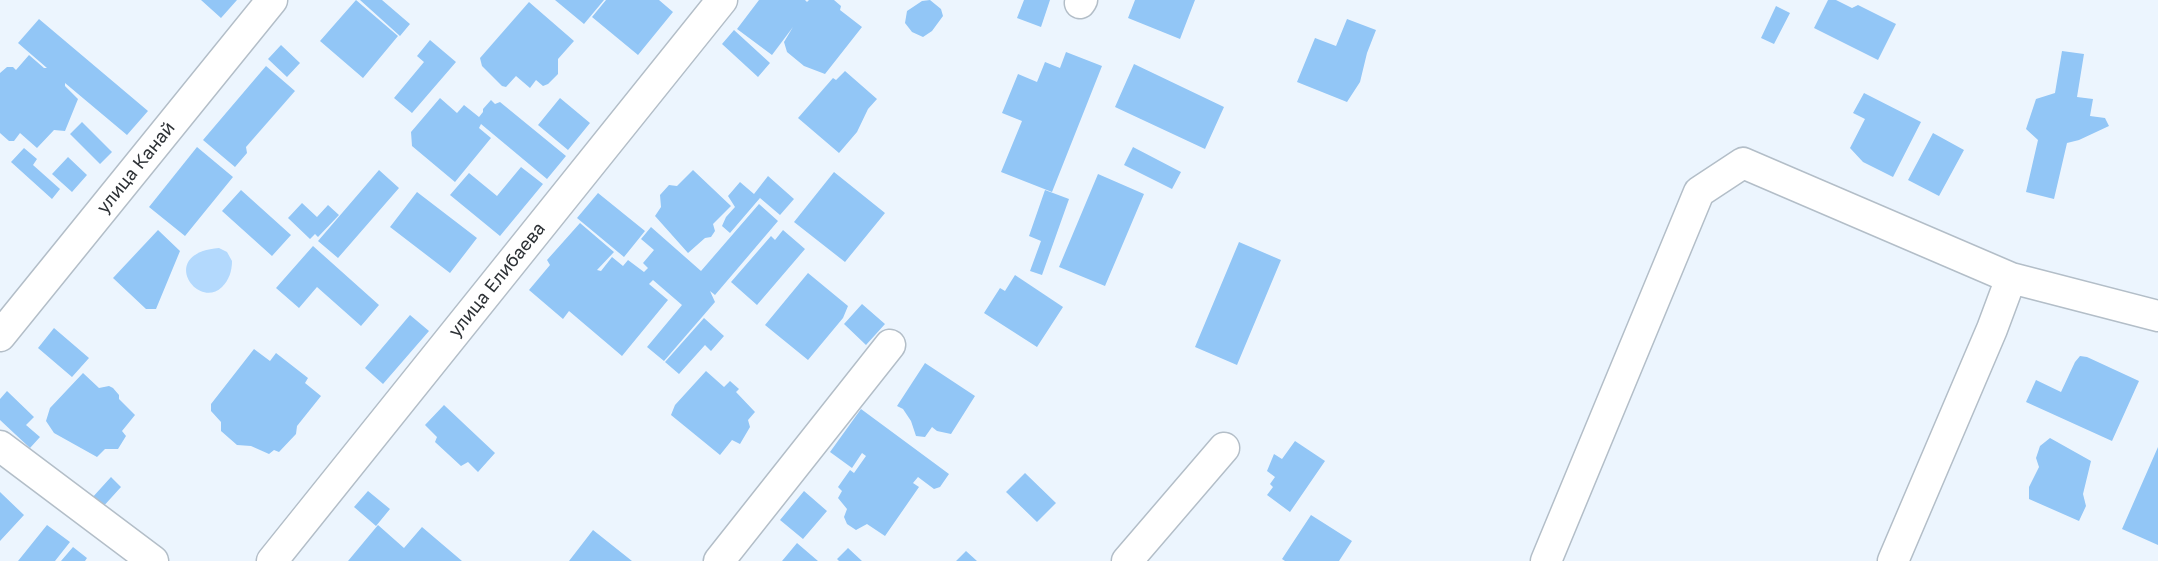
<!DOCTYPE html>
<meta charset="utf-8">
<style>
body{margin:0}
canvas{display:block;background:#ecf5fe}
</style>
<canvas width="2158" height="561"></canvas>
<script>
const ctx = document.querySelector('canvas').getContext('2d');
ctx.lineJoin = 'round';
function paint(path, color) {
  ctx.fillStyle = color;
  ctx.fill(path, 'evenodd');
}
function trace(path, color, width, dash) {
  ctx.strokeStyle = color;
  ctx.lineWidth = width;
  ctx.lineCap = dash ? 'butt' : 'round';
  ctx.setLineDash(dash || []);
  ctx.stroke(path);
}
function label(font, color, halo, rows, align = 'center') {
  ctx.font = font + ' "Golos Text",sans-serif';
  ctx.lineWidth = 4.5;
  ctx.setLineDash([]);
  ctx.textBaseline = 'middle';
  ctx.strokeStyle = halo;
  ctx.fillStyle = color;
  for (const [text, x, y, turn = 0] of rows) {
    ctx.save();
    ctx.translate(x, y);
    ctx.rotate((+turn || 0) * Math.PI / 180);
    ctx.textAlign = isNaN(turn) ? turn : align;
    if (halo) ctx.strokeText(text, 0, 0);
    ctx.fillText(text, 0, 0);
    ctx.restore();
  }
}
paint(new Path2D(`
 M 219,248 L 227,252 L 232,261 C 232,271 229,280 222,287 C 197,311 157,253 219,248 Z`), '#b3d9fd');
paint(new Path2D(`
 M 201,0 L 237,0 L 221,18 Z
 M 356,0 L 398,36 L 363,78 L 320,41 Z
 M 360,0 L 382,0 L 410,24 L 400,36 Z
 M 555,0 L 604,0 L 584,24 Z
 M 606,0 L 659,0 L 673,12 L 638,55 L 592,17 Z
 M 759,0 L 805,0 L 807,2 L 809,0 L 834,0 L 841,6 L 840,10 L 862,27 L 825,74 L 804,66 L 787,52 L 784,42 L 793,27 L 772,55 L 737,29 Z
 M 930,0 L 941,9 L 943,16 L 932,31 L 923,37 L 912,32 L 905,23 L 907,11 L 922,1 Z
 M 1024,0 L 1050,0 L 1041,27 L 1017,18 Z
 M 1135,0 L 1195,0 L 1180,39 L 1128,18 Z
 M 1828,0 L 1836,0 L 1852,8 L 1858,5 L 1896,24 L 1878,60 L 1814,28 Z
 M 529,2 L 574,41 L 558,59 L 558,74 L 548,84 L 543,86 L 536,80 L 530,88 L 516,76 L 506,87 L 502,86 L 482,66 L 480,58 Z
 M 1776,6 L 1790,13 L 1774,44 L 1761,38 Z
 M 39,19 L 148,111 L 127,135 L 65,83 L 65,86 L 78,99 L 65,131 L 54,130 L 37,148 L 20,133 L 14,141 L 9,141 L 0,133 L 0,73 L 7,67 L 13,67 L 16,70 L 29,55 L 44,68 L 47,68 L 18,43 Z
 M 1347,19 L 1376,30 L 1367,53 L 1360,82 L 1347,102 L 1297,82 L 1315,38 L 1336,46 Z
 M 734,30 L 770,63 L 758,77 L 722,44 Z
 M 430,40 L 456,62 L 412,113 L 394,98 L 424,62 L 417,56 Z
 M 281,45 L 300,63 L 287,77 L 268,59 Z
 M 2062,51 L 2084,54 L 2077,97 L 2093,99 L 2090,116 L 2105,118 L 2109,126 L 2079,140 L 2067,143 L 2054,199 L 2026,192 L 2038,140 L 2026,129 L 2036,99 L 2055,93 Z
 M 1066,52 L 1102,66 L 1052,192 L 1001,172 L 1022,121 L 1002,113 L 1018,74 L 1037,82 L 1045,62 L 1060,68 Z
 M 1134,64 L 1224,107 L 1205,149 L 1115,107 Z
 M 266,66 L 295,91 L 246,147 L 247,153 L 235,167 L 203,140 Z
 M 845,71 L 877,99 L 868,109 L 857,132 L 839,153 L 798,118 L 833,78 L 836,80 Z
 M 1864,93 L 1921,122 L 1893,177 L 1863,162 L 1850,148 L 1865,119 L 1853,113 Z
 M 440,98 L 457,113 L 464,105 L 479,117 L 483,112 L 483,109 L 491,100 L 495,104 L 500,102 L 566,156 L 547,179 L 481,124 L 479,128 L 491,138 L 455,182 L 412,146 L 411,132 Z
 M 560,98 L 590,123 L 568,150 L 538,125 Z
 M 82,122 L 112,152 L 100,164 L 70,134 Z
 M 1933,133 L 1964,150 L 1939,196 L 1908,180 Z
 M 197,147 L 233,177 L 185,236 L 149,207 Z
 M 1133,147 L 1181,172 L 1172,189 L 1124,165 Z
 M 24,148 L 37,159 L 33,165 L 60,189 L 52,199 L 11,162 Z
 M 68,157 L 87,175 L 72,192 L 52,174 Z
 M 521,167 L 543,184 L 500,236 L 450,195 L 469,173 L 497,196 Z
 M 379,170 L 399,188 L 338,258 L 318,241 Z
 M 693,170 L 731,206 L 713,224 L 715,231 L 711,237 L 705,238 L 688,253 L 655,216 L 661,207 L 660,195 L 669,185 L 677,186 Z
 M 834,172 L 885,213 L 845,262 L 794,222 Z
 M 1098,174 L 1144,194 L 1105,286 L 1059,267 Z
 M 768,176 L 794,199 L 780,215 L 760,198 L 730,233 L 722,226 L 726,217 L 735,207 L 728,196 L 740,182 L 754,194 Z
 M 241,190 L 291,235 L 272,256 L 222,211 Z
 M 1045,190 L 1069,199 L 1042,275 L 1030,271 L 1041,241 L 1029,236 Z
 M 417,192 L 477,238 L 450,273 L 390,227 Z
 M 598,193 L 645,231 L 624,257 L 577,218 Z
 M 302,203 L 317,217 L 328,205 L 339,215 L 318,237 L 315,234 L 310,239 L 288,218 Z
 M 759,204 L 778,221 L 715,295 L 710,291 L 715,302 L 664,361 L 647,347 L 682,305 L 653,280 L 649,284 L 668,300 L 622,356 L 569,311 L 563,319 L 529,290 L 550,265 L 547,260 L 580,223 L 614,252 L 597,270 L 601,271 L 612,257 L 623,266 L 628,260 L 644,272 L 648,268 L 643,263 L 654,250 L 641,239 L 651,227 L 701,271 Z
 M 158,230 L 180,251 L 156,309 L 146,309 L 113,278 Z
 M 783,230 L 805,249 L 757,305 L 731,282 L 771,236 L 775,240 Z
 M 1239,242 L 1281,260 L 1237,365 L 1195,347 Z
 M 313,246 L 379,305 L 361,326 L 317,287 L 299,308 L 276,288 Z
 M 808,273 L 848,306 L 843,318 L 808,360 L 765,325 Z
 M 1015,275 L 1063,307 L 1037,347 L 984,313 L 1000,288 L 1005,291 Z
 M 862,304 L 885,324 L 866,345 L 844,324 Z
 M 410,315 L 429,331 L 383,384 L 365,368 Z
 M 704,318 L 724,336 L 711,351 L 705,345 L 679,374 L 665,362 Z
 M 54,328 L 89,358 L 72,377 L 38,348 Z
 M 254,349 L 270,361 L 276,353 L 308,378 L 305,383 L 321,396 L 297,426 L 296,434 L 279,452 L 274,450 L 269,454 L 251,446 L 237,445 L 221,431 L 221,422 L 211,411 L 211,404 Z
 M 2080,356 L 2087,357 L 2139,381 L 2112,441 L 2026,402 L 2036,380 L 2061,392 L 2075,362 Z
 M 925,363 L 975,396 L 951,434 L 937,431 L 932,427 L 925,437 L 916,436 L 911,421 L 903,409 L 897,406 Z
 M 706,371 L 724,387 L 730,381 L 739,389 L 736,392 L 755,412 L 748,420 L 750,427 L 740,444 L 732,440 L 720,455 L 671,415 L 675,405 Z
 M 83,373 L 99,388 L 109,386 L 113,388 L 119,395 L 119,399 L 135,415 L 122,431 L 126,436 L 118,449 L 105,449 L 97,457 L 54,433 L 46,421 L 50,408 Z
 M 7,391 L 34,417 L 26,425 L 40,437 L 30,448 L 0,420 L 0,399 Z
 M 444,405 L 495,453 L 478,472 L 468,462 L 461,466 L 435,442 L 437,437 L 425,425 Z
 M 861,409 L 949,474 L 940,487 L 934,489 L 918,477 L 913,483 L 919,487 L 885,536 L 867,524 L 856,530 L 847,524 L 844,517 L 847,509 L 838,498 L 842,491 L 838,487 L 850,470 L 854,473 L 866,456 L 862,453 L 852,468 L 830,452 Z
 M 2050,438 L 2091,461 L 2083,494 L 2086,506 L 2079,521 L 2029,499 L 2029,487 L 2039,467 L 2036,458 L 2040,446 Z
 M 1295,441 L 1325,461 L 1290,512 L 1267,495 L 1273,487 L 1270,484 L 1275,477 L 1267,471 L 1274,454 L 1282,459 Z
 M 2158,447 L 2158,545 L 2122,529 Z
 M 1025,473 L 1056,503 L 1037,522 L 1006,492 Z
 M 111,477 L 121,487 L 101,509 L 91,499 Z
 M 368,491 L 390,509 L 376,526 L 354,507 Z
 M 804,491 L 827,511 L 803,539 L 780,520 Z
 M 0,492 L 24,515 L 0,541 Z
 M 1311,515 L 1352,541 L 1339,561 L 1285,561 L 1282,559 Z
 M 47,525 L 70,542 L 55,561 L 18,561 Z
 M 378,525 L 404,548 L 422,527 L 462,561 L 348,561 Z
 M 593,530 L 632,561 L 569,561 Z
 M 797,543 L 818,561 L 782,561 Z
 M 73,547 L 87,558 L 85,561 L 61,561 Z
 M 848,548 L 862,561 L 839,561 L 837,559 Z
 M 966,551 L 977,561 L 956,561 Z`), '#92c6f6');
const minor = new Path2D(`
 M 1080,3 L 1082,0
 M 0,336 L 272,0
 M 0,446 L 153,561
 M 272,561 L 722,0
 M 719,561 L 890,345
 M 1127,561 L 1224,448
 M 1546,561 L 1699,192 L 1743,163 L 2011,278 L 2158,316
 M 1893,561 L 1992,329 L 2011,278`);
trace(minor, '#b3bec8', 33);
trace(minor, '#fff', 30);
label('18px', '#2e3236', '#fff', [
 ["улица Канай",136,168,-51],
 ["улица Елибаева",497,280,-51]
]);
</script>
